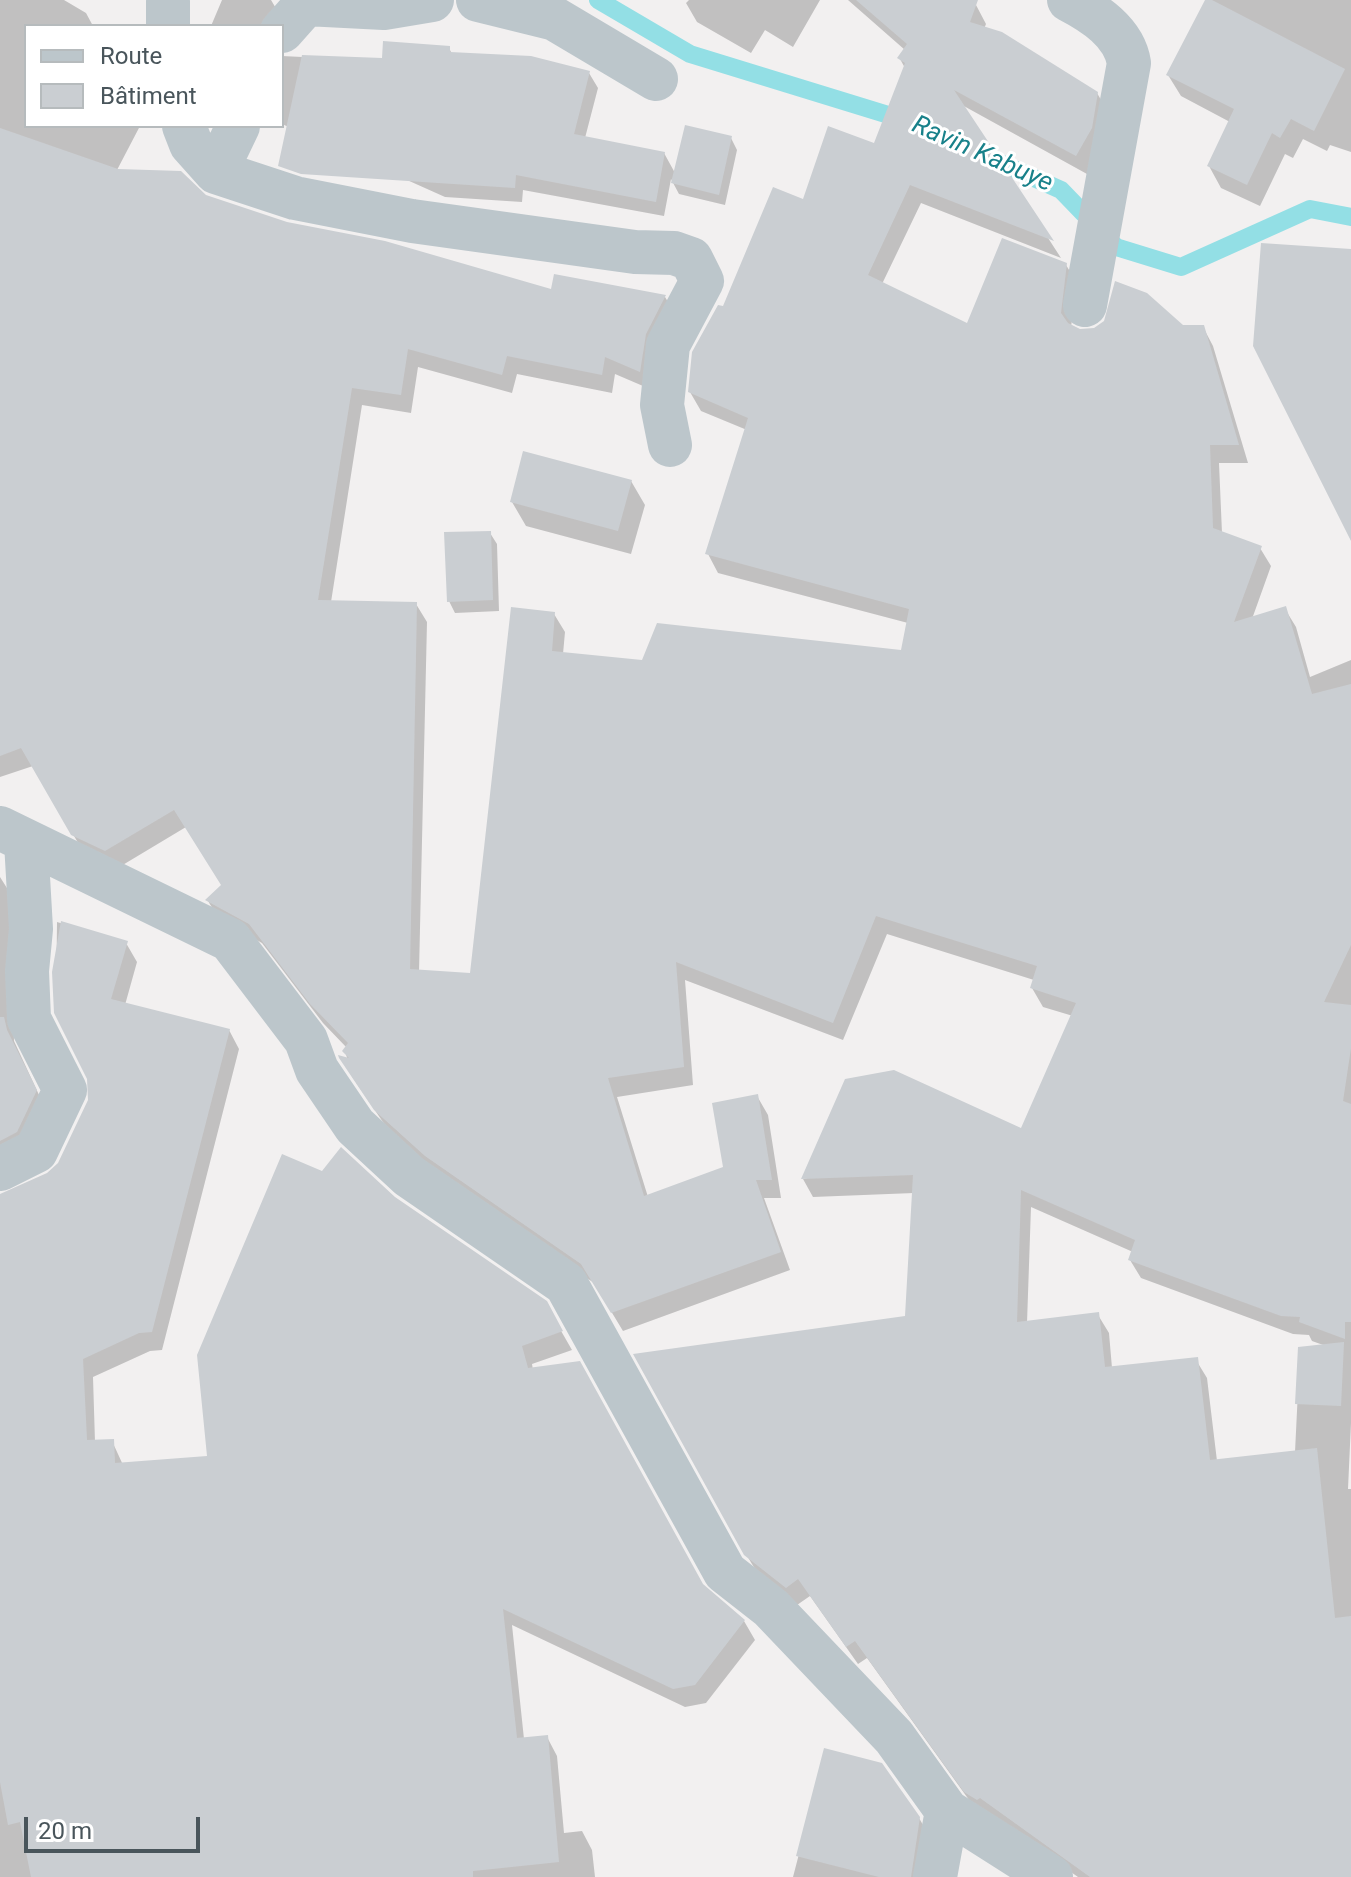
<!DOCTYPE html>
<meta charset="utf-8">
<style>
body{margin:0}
#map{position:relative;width:1351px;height:1877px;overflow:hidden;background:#f2f0f0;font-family:Roboto,sans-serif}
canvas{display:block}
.legend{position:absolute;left:24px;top:24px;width:260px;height:104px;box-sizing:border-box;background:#fff;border:2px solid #b6bbbd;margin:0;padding:10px 14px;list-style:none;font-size:24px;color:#49555b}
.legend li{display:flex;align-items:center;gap:16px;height:40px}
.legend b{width:40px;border:2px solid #b6bbbd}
.scale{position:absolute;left:24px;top:1817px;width:176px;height:36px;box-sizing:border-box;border:4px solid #49555b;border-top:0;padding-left:10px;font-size:24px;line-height:28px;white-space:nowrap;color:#49555b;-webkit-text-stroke:6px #fff;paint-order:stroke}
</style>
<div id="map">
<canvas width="1351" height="1877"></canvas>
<ul class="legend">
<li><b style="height:10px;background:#bcc6cb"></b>Route</li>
<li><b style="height:22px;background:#caced2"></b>Bâtiment</li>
</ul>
<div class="scale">20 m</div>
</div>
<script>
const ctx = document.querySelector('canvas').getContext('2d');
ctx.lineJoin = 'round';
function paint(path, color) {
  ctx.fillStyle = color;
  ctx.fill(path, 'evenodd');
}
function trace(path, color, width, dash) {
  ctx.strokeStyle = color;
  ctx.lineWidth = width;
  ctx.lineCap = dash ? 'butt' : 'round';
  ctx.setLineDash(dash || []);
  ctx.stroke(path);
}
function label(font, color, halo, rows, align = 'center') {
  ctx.font = font + ' Roboto,sans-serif';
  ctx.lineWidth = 6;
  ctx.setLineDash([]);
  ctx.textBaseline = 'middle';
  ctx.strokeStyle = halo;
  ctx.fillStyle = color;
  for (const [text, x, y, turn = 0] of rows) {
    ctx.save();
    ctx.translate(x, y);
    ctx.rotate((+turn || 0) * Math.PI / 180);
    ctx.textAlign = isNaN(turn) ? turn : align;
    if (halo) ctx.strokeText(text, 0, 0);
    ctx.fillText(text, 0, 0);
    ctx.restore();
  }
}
paint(new Path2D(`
 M 0,0 L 64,0 L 86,13 L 93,26 L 26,26 L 26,126 L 140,126 L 117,170 L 287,224 L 553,292 L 665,297 L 676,315 L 650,389 L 615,374 L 612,393 L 517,374 L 512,393 L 418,367 L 411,413 L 362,405 L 331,602 L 416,604 L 427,622 L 419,972 L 472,975 L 554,614 L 565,632 L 563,654 L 643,662 L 903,652 L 908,623 L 718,573 L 708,554 L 747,430 L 701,411 L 690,392 L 724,308 L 804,202 L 875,145 L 905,68 L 900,59 L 905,50 L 848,0 L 961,0 L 976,5 L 986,24 L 984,29 L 1097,93 L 1108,112 L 1087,174 L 962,105 L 1061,258 L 921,203 L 882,284 L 968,326 L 1066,265 L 1077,283 L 1071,327 L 1079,331 L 1203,327 L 1213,346 L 1248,463 L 1219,463 L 1222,533 L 1260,548 L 1271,566 L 1252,619 L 1285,609 L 1296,627 L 1310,677 L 1351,660 L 1351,1423 L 1348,1489 L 1351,1489 L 1351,1877 L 1078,1877 L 991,1816 L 977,1811 L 867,1658 L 858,1664 L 810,1596 L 797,1605 L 758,1574 L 746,1554 L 907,1318 L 914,1193 L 813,1197 L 803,1179 L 1022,1131 L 1073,1016 L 1043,1007 L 1032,988 L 1034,980 L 887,934 L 843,1040 L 685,980 L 693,1085 L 617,1097 L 648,1197 L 726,1168 L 757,1096 L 768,1115 L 781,1198 L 764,1198 L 790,1270 L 623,1331 L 594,1283 L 438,1175 L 387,1128 L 353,1078 L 345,1051 L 347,1048 L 323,1023 L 262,943 L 219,919 L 208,901 L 223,886 L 186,827 L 116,869 L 84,853 L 33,766 L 0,777 ZM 1031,1207 L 1133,1252 L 1130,1260 L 1141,1278 L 1293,1334 L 1309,1335 L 1312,1341 L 1326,1346 L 1300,1349 L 1295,1452 L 1217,1461 L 1207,1378 L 1196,1360 L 1112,1368 L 1109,1333 L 1098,1315 L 1027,1323 Z
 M 222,0 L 271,0 L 280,15 L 275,26 L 211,26 Z
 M 689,0 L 820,0 L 793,47 L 765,30 L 751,53 L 697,22 L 686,3 Z
 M 1207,0 L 1351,0 L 1351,152 L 1330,145 L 1327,151 L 1303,139 L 1293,158 L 1285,154 L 1260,206 L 1221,188 L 1209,166 L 1230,122 L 1181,96 L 1168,75 Z
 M 449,48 L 452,54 L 589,73 L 598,88 L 585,138 L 664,153 L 675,173 L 731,138 L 737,150 L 725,205 L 679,194 L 671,179 L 664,216 L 523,190 L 522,202 L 445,197 L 282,124 L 282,56 L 384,61 Z
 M 631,481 L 645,505 L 631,554 L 526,526 L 512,502 Z
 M 490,533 L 497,544 L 499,611 L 455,613 L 449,601 Z
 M 0,877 L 12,896 L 14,1041 L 46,1110 L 0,1168 Z
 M 57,922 L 126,943 L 137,962 L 125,1005 L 229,1030 L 239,1049 L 162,1350 L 150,1351 L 93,1377 L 95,1442 L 112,1441 L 123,1465 L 209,1458 L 394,1198 L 545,1303 L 572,1350 L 532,1364 L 533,1370 L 702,1586 L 744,1621 L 755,1640 L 706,1703 L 685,1707 L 512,1625 L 524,1739 L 547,1737 L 557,1756 L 564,1833 L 582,1831 L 592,1850 L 595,1877 L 0,1877 L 0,1196 L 49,1174 L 60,1163 L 90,1100 L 89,1078 L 56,1012 Z
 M 826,1750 L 919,1818 L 930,1837 L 925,1877 L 793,1877 Z`), '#0003');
trace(new Path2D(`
 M 598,0 L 690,54 L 908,121
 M 982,155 L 1061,190 L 1116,247 L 1181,267 L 1310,209 L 1351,217`), '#93dfe5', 18);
paint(new Path2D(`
 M 856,0 L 978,0 L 970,22 L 1002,32 L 1098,92 L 1092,128 L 1076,156 L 954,90 L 1054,241 L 910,185 L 868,275 L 967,323 L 1002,238 L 1067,263 L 1061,313 L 1068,323 L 1080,329 L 1094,328 L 1104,321 L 1115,281 L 1147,293 L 1183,325 L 1204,325 L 1239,445 L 1210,445 L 1213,528 L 1262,546 L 1234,622 L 1286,606 L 1312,694 L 1351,684 L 1351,945 L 1324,1002 L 1351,1005 L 1351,1048 L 1343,1101 L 1351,1104 L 1351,1322 L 1345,1322 L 1345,1339 L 1299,1322 L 1300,1317 L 1281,1316 L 1128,1260 L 1135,1240 L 1021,1190 L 1017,1322 L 1099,1312 L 1105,1367 L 1198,1357 L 1210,1460 L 1317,1448 L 1335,1618 L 1351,1616 L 1351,1877 L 1090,1877 L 980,1798 L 977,1800 L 964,1792 L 855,1641 L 846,1647 L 798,1579 L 786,1588 L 744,1555 L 633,1354 L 905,1316 L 913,1175 L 801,1179 L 845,1079 L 894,1070 L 1021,1128 L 1076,1003 L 1030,988 L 1037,966 L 876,916 L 833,1023 L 676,962 L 684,1067 L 608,1078 L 644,1196 L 723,1167 L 712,1103 L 758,1094 L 772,1180 L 756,1180 L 781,1252 L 611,1313 L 581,1264 L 425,1156 L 374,1110 L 339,1058 L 338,1055 L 349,1058 L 342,1051 L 348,1043 L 310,1004 L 249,924 L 205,900 L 221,885 L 174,810 L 105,851 L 71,835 L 21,748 L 0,756 L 0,128 L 118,169 L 181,171 L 206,195 L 287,222 L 385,241 L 551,289 L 554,274 L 666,295 L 646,334 L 640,372 L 605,357 L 602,375 L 507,356 L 502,375 L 408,349 L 401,395 L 352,388 L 318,600 L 417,602 L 410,969 L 470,973 L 511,607 L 555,612 L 552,651 L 642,660 L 657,623 L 901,650 L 909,609 L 705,554 L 748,418 L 688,392 L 692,352 L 718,305 L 723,306 L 773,187 L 803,199 L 828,126 L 874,143 L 905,63 L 897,58 L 907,44 Z
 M 1205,0 L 1212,0 L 1345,69 L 1314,131 L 1291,119 L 1280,138 L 1272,133 L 1247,185 L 1207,166 L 1234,109 L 1166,75 Z
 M 383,41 L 450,46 L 450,52 L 531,56 L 590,71 L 574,134 L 665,152 L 656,202 L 516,175 L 515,188 L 301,174 L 278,166 L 302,55 L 382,58 Z
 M 685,125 L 732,136 L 719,195 L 671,183 Z
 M 1261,243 L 1351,249 L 1351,541 L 1253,346 Z
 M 523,451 L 632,480 L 618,531 L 510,502 Z
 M 491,531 L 493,600 L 447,602 L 444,532 Z
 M 61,921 L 128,941 L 111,999 L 230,1029 L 152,1332 L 139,1333 L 83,1359 L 87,1440 L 114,1439 L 115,1463 L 207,1456 L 197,1355 L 282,1154 L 322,1171 L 341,1147 L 395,1197 L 547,1301 L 563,1331 L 522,1346 L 528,1368 L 580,1361 L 703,1584 L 745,1620 L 695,1685 L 673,1689 L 503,1609 L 517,1738 L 548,1735 L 559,1862 L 473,1871 L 473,1877 L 31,1877 L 20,1822 L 8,1825 L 0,1782 L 0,1194 L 47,1173 L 58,1163 L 88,1100 L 87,1079 L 54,1013 L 52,972 Z
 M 0,1017 L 4,1017 L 7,1030 L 37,1090 L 17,1132 L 0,1141 Z
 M 1344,1342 L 1341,1406 L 1295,1404 L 1298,1347 Z
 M 824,1748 L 882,1763 L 920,1817 L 911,1877 L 879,1877 L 796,1856 Z`), '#caced2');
trace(new Path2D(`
 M 478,0 L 555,19 L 656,79
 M 1069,0 C 1094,13 1124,32 1129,63 L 1085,305
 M 168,2 L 168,26
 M 282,31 L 306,4 L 384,8 L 432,0
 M 184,126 L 191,144 L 216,172 L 295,198 L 412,221 L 635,252 L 674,253 L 691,259 L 702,281 L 668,345 L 662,405 L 670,445
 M 216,172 L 238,126
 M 0,828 L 230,940 L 306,1040 L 317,1070 L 355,1126 L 409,1176 L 566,1284 L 725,1572 L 771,1608 L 894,1737 L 947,1811 L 1051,1877
 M 0,1169 L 36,1151 L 65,1090 L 29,1019 L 27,971 L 31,929 L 26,842
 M 935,1877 L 947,1811`), '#bcc6cb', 44);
label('italic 26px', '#18818a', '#fff', [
 ["Ravin Kabuye",982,155,24]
]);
</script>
